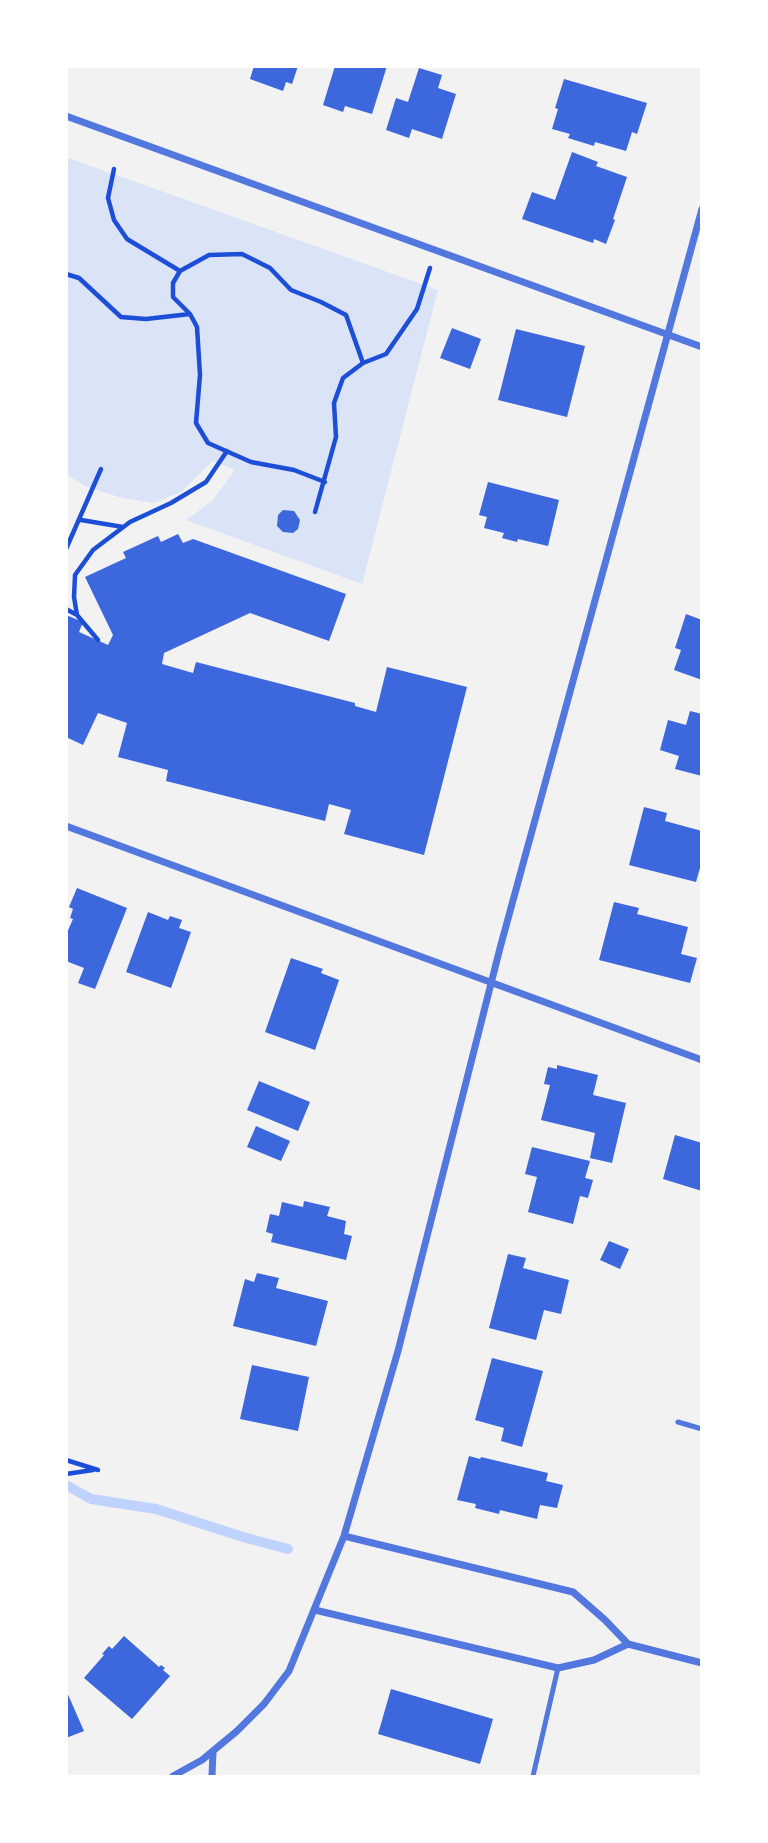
<!DOCTYPE html>
<style>
body{margin:0}
#map{position:relative;width:768px;height:1843px;overflow:hidden;background:#f2f2f2;font-family:Raleway,sans-serif}
canvas{display:block}
.frame{position:absolute;inset:0;border:68px solid #fff;pointer-events:none}
</style>
<div id="map">
<canvas width="768" height="1843"></canvas>
<div class="frame"></div>
</div>
<script>
const ctx = document.querySelector('canvas').getContext('2d');
ctx.lineJoin = 'round';
function paint(path, color) {
  ctx.fillStyle = color;
  ctx.fill(path, 'evenodd');
}
function trace(path, color, width, dash) {
  ctx.strokeStyle = color;
  ctx.lineWidth = width;
  ctx.lineCap = dash ? 'butt' : 'round';
  ctx.setLineDash(dash || []);
  ctx.stroke(path);
}
paint(new Path2D(`
 M 66,157 L 438,290 L 362,584 L 186,520 L 212,501 L 235,470 L 213,461 L 181,492 L 154,503 L 122,498 L 85,486 L 67,475 Z`), '#dbe4f7');
trace(new Path2D(`
 M 66,1485 L 91,1499 L 156,1509 L 243,1537 L 288,1549`), '#bfd3fe', 10);
paint(new Path2D(`
 M 254,66 L 298,66 L 292,84 L 286,82 L 283,91 L 250,79 Z
 M 335,66 L 387,66 L 372,114 L 345,106 L 343,112 L 323,105 Z
 M 419,68 L 442,75 L 438,88 L 456,94 L 442,139 L 412,129 L 409,138 L 386,130 L 396,98 L 408,102 Z
 M 564,79 L 647,103 L 637,134 L 632,132 L 626,151 L 595,142 L 594,146 L 568,138 L 570,134 L 552,129 L 558,109 L 555,108 Z
 M 572,152 L 598,162 L 596,166 L 627,177 L 613,219 L 615,220 L 606,244 L 594,239 L 593,243 L 522,219 L 532,192 L 555,200 Z
 M 452,328 L 481,339 L 470,369 L 440,358 Z
 M 516,329 L 585,346 L 567,417 L 498,400 Z
 M 488,482 L 559,500 L 548,546 L 518,539 L 517,542 L 502,538 L 504,533 L 484,528 L 487,517 L 479,515 Z
 M 283,510 L 294,511 L 300,520 L 298,529 L 293,533 L 283,532 L 277,526 L 278,515 Z
 M 178,534 L 183,543 L 193,539 L 346,594 L 329,641 L 250,613 L 164,653 L 162,664 L 193,673 L 196,662 L 355,703 L 355,706 L 376,712 L 387,667 L 467,687 L 424,855 L 344,834 L 351,810 L 329,804 L 325,821 L 166,781 L 168,770 L 118,757 L 127,723 L 98,713 L 83,745 L 66,737 L 66,615 L 83,622 L 79,632 L 108,645 L 113,635 L 85,577 L 126,558 L 123,552 L 158,536 L 161,542 Z
 M 686,614 L 702,620 L 702,680 L 674,670 L 681,650 L 675,648 Z
 M 690,711 L 702,714 L 702,776 L 675,769 L 679,756 L 660,750 L 668,720 L 686,725 Z
 M 644,807 L 667,813 L 665,821 L 702,831 L 702,861 L 696,882 L 629,865 Z
 M 77,888 L 127,908 L 95,989 L 78,983 L 84,968 L 66,961 L 66,935 L 73,919 L 70,918 L 73,909 L 69,907 Z
 M 614,902 L 639,908 L 637,914 L 688,927 L 681,954 L 697,958 L 690,983 L 599,960 Z
 M 148,912 L 168,920 L 170,916 L 182,920 L 179,928 L 191,932 L 171,988 L 126,972 Z
 M 291,958 L 323,969 L 321,973 L 339,980 L 315,1050 L 265,1032 Z
 M 557,1065 L 598,1075 L 593,1095 L 626,1103 L 612,1163 L 590,1158 L 595,1133 L 541,1120 L 550,1085 L 544,1084 L 548,1067 L 557,1069 Z
 M 259,1081 L 310,1102 L 298,1131 L 247,1110 Z
 M 256,1126 L 290,1141 L 281,1161 L 247,1147 Z
 M 675,1135 L 702,1143 L 702,1191 L 663,1179 Z
 M 532,1147 L 590,1161 L 585,1178 L 593,1180 L 588,1198 L 580,1196 L 573,1224 L 528,1212 L 537,1177 L 525,1174 Z
 M 304,1201 L 330,1207 L 327,1216 L 346,1221 L 344,1234 L 352,1236 L 346,1260 L 271,1242 L 273,1234 L 266,1232 L 270,1214 L 279,1216 L 282,1202 L 303,1207 Z
 M 609,1241 L 629,1249 L 620,1269 L 600,1260 Z
 M 508,1254 L 526,1258 L 523,1268 L 569,1280 L 561,1314 L 544,1310 L 536,1340 L 489,1328 Z
 M 257,1273 L 279,1278 L 276,1288 L 328,1301 L 316,1346 L 233,1326 L 245,1279 L 254,1282 Z
 M 492,1358 L 543,1371 L 522,1447 L 501,1441 L 504,1428 L 475,1420 Z
 M 252,1365 L 309,1377 L 298,1431 L 240,1419 Z
 M 469,1456 L 480,1459 L 481,1457 L 548,1473 L 546,1481 L 563,1485 L 557,1508 L 540,1505 L 537,1519 L 500,1510 L 499,1514 L 475,1508 L 476,1504 L 457,1500 Z
 M 124,1636 L 159,1667 L 161,1665 L 165,1668 L 163,1670 L 170,1676 L 132,1719 L 84,1678 L 104,1655 L 102,1654 L 109,1646 L 112,1649 Z
 M 391,1689 L 493,1719 L 480,1764 L 378,1734 Z
 M 66,1690 L 84,1731 L 66,1738 Z`), '#3d67dc');
trace(new Path2D(`
 M 114,169 L 108,198 L 114,220 L 127,239 L 180,271
 M 66,274 L 79,278 L 121,317 L 146,319 L 190,314
 M 325,482 L 294,470 L 251,462 L 208,443 L 196,423 L 200,375 L 197,327 L 190,314 L 173,297 L 173,283 L 180,271 L 209,255 L 242,254 L 270,268 L 291,290 L 321,302 L 346,315 L 363,363
 M 315,512 L 336,437 L 334,403 L 343,378 L 363,363 L 386,354 L 417,309 L 430,268
 M 81,520 L 123,527
 M 66,549 L 101,469
 M 66,609 L 77,615 L 98,640
 M 77,615 L 74,597 L 75,575 L 93,550 L 130,522 L 171,503 L 206,482 L 227,451
 M 66,1460 L 98,1470
 M 66,1474 L 93,1470`), '#1d4ed8', 4.5);
trace(new Path2D(`
 M 678,1422 L 702,1429
 M 533,1776 L 558,1668`), '#5277de', 5);
trace(new Path2D(`
 M 66,116 L 702,347
 M 66,826 L 702,1060
 M 344,1536 L 573,1592 L 605,1620 L 628,1644 L 702,1663
 M 315,1610 L 558,1668 L 594,1660 L 628,1644
 M 173,1776 L 202,1760 L 237,1731 L 264,1704 L 289,1671 L 344,1536 L 398,1351 L 500,948 L 702,209
 M 212,1776 L 213,1751`), '#5277de', 7);
</script>
